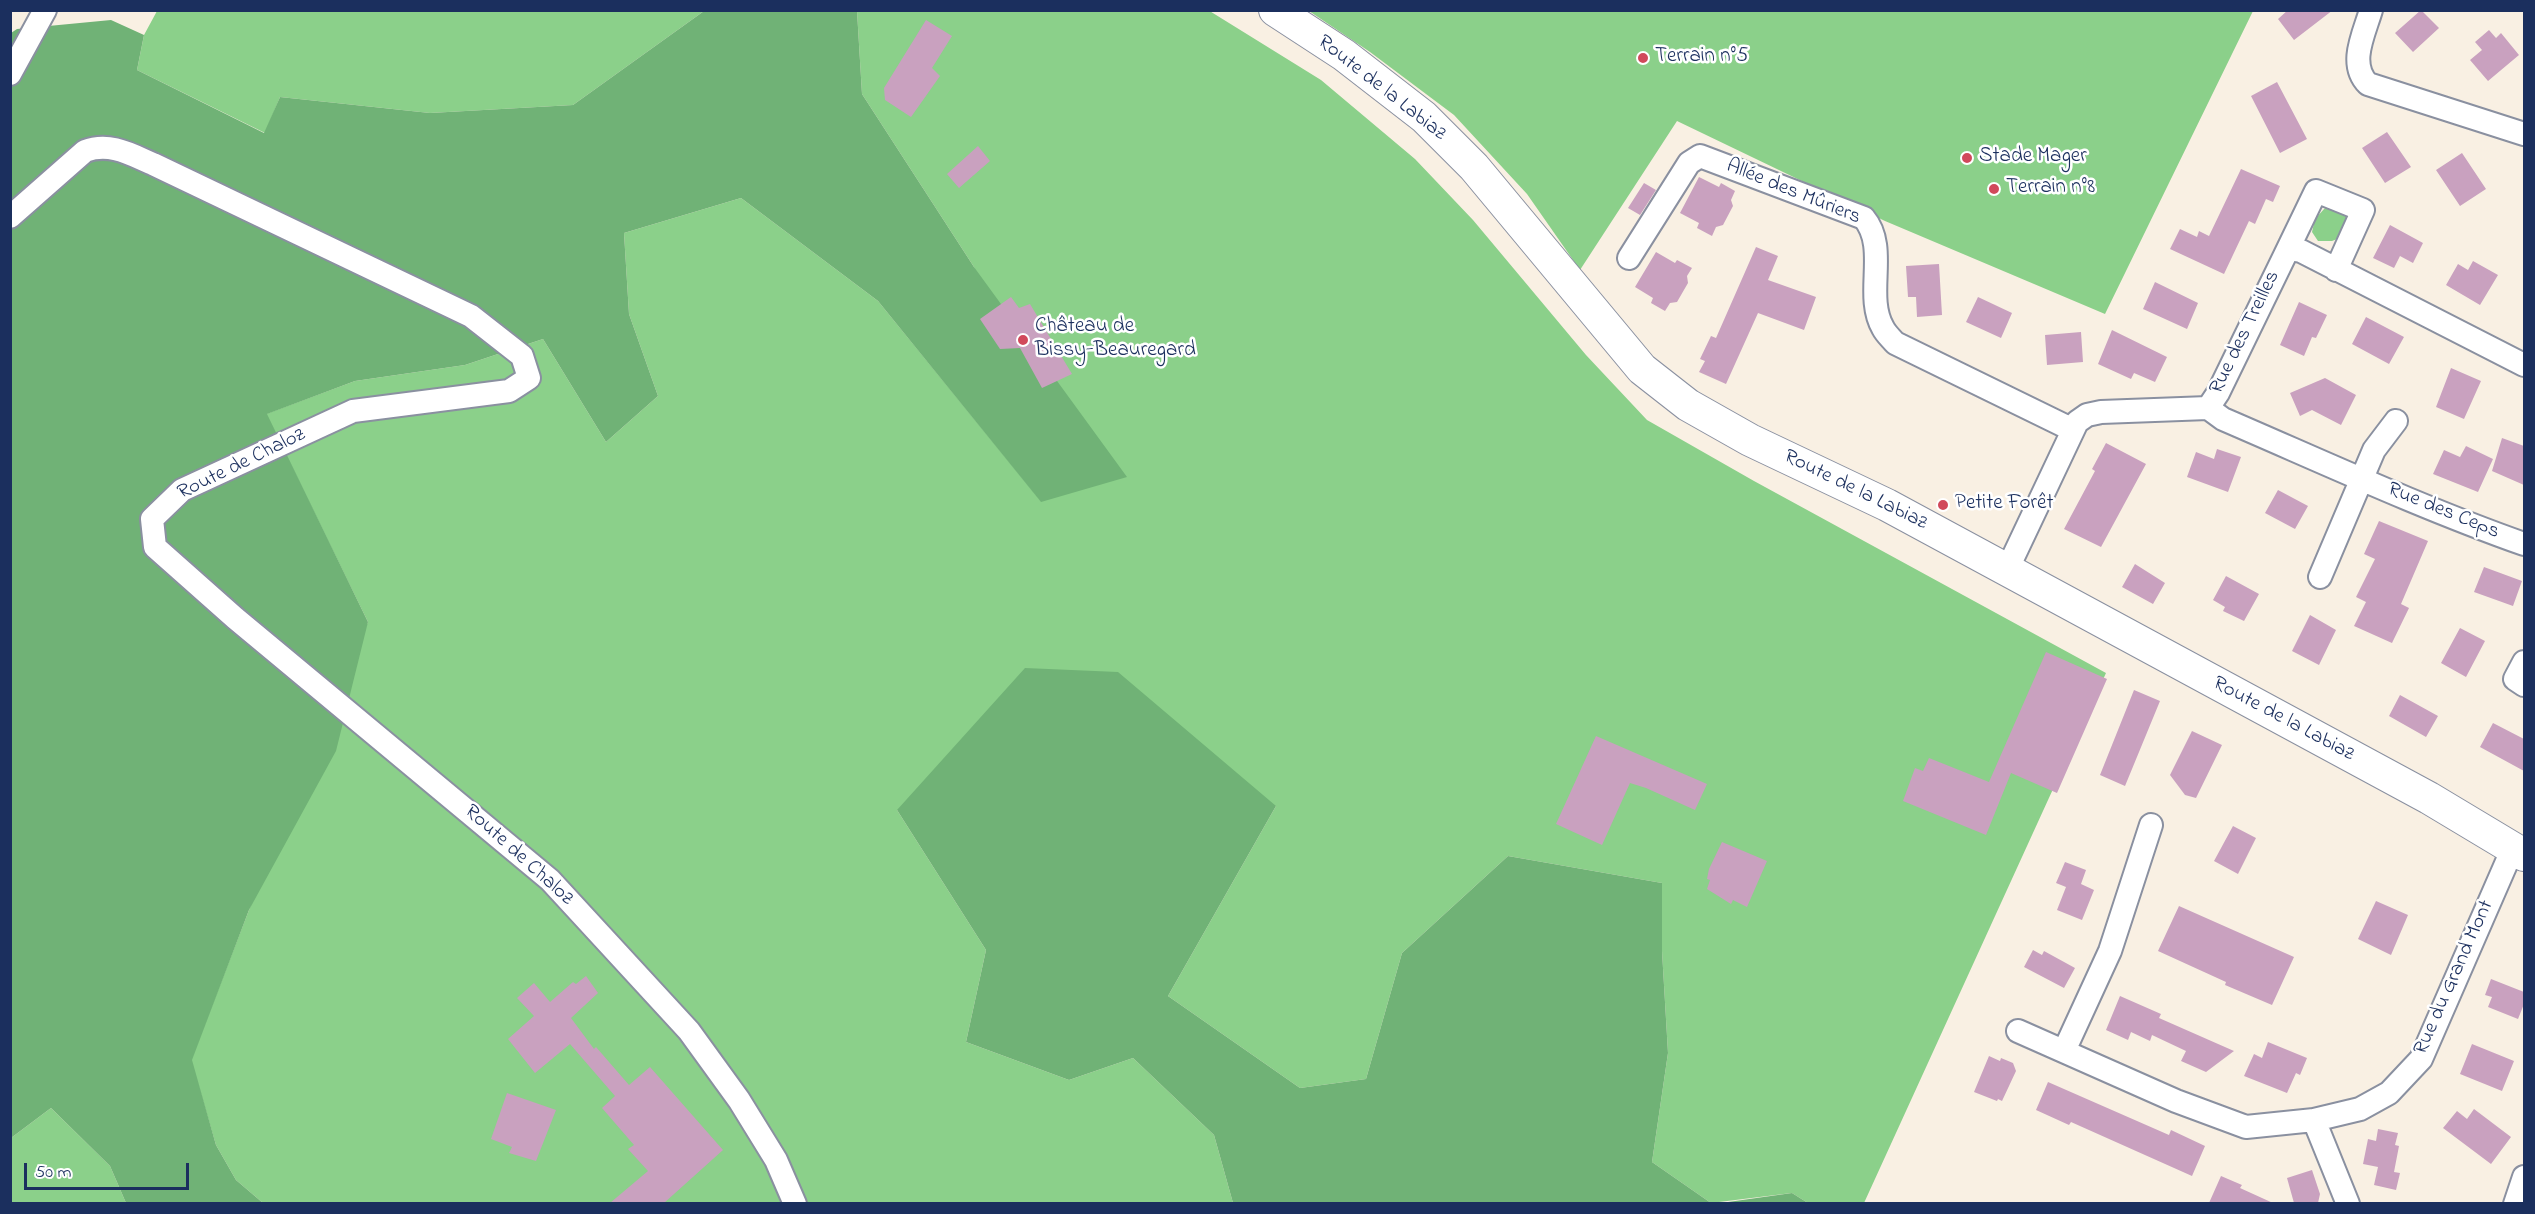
<!DOCTYPE html>
<meta charset="utf-8">
<style>
body{margin:0}
#map{position:relative;width:2535px;height:1214px;overflow:hidden;background:#f9f0e3;font-family:"Indie Flower",sans-serif}
canvas{display:block}
.frame{position:absolute;inset:0;border:12px solid #1b2f5e;pointer-events:none}
.scale{position:absolute;left:24px;top:1163px;width:165px;height:27px;box-sizing:border-box;border:3px solid #1b2f5e;border-top:0;padding-left:8px;font-size:18px;line-height:21px;white-space:nowrap;color:#1b2f5e;-webkit-text-stroke:4px #fff;paint-order:stroke}
</style>
<div id="map">
<canvas width="2535" height="1214"></canvas>
<div class="frame"></div>
<div class="scale">50 m</div>
</div>
<script>
const ctx = document.querySelector('canvas').getContext('2d');
ctx.lineJoin = 'round';
function paint(path, color) {
  ctx.fillStyle = color;
  ctx.fill(path, 'evenodd');
}
function trace(path, color, width, dash) {
  ctx.strokeStyle = color;
  ctx.lineWidth = width;
  ctx.lineCap = dash ? 'butt' : 'round';
  ctx.setLineDash(dash || []);
  ctx.stroke(path);
}
function label(font, color, halo, rows, align = 'center') {
  ctx.font = font + ' "Indie Flower",sans-serif';
  ctx.lineWidth = 5;
  ctx.setLineDash([]);
  ctx.textBaseline = 'middle';
  ctx.strokeStyle = halo;
  ctx.fillStyle = color;
  for (const [text, x, y, turn = 0] of rows) {
    ctx.save();
    ctx.translate(x, y);
    ctx.rotate((+turn || 0) * Math.PI / 180);
    ctx.textAlign = isNaN(turn) ? turn : align;
    if (halo) ctx.strokeText(text, 0, 0);
    ctx.fillText(text, 0, 0);
    ctx.restore();
  }
}
paint(new Path2D(`
 M 1208,10 L 1321,80 L 1415,159 L 1473,220 L 1586,355 L 1647,420 L 1754,481 L 2106,673 L 1864,1203 L 1808,1203 L 1792,1193 L 1711,1203 L 1652,1162 L 1668,1053 L 1662,951 L 1662,883 L 1508,856 L 1402,953 L 1366,1079 L 1300,1088 L 1168,996 L 1276,806 L 897,810 L 986,950 L 966,1042 L 1069,1080 L 1133,1058 L 1214,1135 L 1233,1203 L 263,1203 L 236,1180 L 216,1145 L 191,1060 L 249,910 L 368,622 L 266,414 L 355,381 L 465,365 L 543,339 L 606,442 L 658,396 L 629,314 L 624,233 L 741,198 L 878,301 L 1041,501 L 974,267 L 862,94 L 857,11 Z
 M 157,11 L 704,11 L 573,105 L 430,113 L 280,97 L 265,133 L 137,70 L 144,35 Z
 M 1309,11 L 2253,11 L 2105,314 L 1885,221 L 1677,121 L 1580,270 L 1527,194 L 1454,115 L 1370,52 Z
 M 2325,208 L 2344,211 L 2352,221 L 2345,236 L 2332,241 L 2318,241 L 2312,232 L 2315,219 Z
 M 51,1108 L 110,1166 L 126,1203 L 11,1204 L 11,1138 Z`), '#8bd08a');
paint(new Path2D(`
 M 704,11 L 857,11 L 862,94 L 974,267 L 1127,477 L 1041,502 L 878,301 L 741,198 L 624,233 L 629,314 L 658,396 L 606,442 L 543,339 L 465,365 L 355,381 L 267,414 L 368,622 L 336,751 L 249,910 L 192,1060 L 216,1145 L 236,1180 L 263,1203 L 126,1203 L 110,1166 L 51,1108 L 11,1138 L 11,33 L 17,29 L 111,20 L 144,35 L 137,70 L 264,133 L 280,97 L 430,113 L 573,105 Z
 M 1025,668 L 1118,672 L 1276,806 L 1168,996 L 1300,1088 L 1366,1079 L 1402,953 L 1508,856 L 1662,883 L 1662,951 L 1668,1053 L 1652,1162 L 1711,1203 L 1233,1203 L 1214,1135 L 1133,1058 L 1069,1080 L 966,1042 L 986,950 L 897,810 Z
 M 1792,1193 L 1808,1203 L 1721,1203 Z`), '#70b276');
paint(new Path2D(`
 M 2288,10 L 2333,10 L 2294,40 L 2278,19 Z
 M 2421,10 L 2439,28 L 2413,52 L 2395,33 Z
 M 926,20 L 952,36 L 932,68 L 940,76 L 911,117 L 885,100 L 884,88 Z
 M 2489,30 L 2496,38 L 2501,33 L 2519,55 L 2488,81 L 2470,60 L 2482,50 L 2475,42 Z
 M 2277,82 L 2307,139 L 2280,153 L 2251,96 Z
 M 2387,132 L 2411,167 L 2385,183 L 2362,148 Z
 M 978,146 L 990,161 L 959,188 L 947,174 Z
 M 2462,153 L 2486,189 L 2460,206 L 2436,170 Z
 M 2241,169 L 2280,186 L 2273,202 L 2266,199 L 2255,224 L 2249,221 L 2224,274 L 2170,249 L 2180,229 L 2197,237 L 2199,231 L 2209,236 Z
 M 1699,177 L 1719,187 L 1721,183 L 1735,191 L 1731,200 L 1733,206 L 1723,225 L 1716,227 L 1712,236 L 1697,228 L 1699,223 L 1680,213 Z
 M 1644,183 L 1656,190 L 1640,215 L 1628,208 Z
 M 2390,225 L 2423,243 L 2413,263 L 2400,256 L 2394,268 L 2373,258 Z
 M 1756,247 L 1778,256 L 1768,280 L 1816,297 L 1804,330 L 1758,313 L 1726,384 L 1699,372 L 1705,361 L 1700,359 L 1711,336 L 1716,338 Z
 M 1656,252 L 1675,263 L 1677,260 L 1692,268 L 1687,276 L 1688,283 L 1677,302 L 1670,303 L 1665,311 L 1651,303 L 1653,298 L 1635,287 Z
 M 2473,261 L 2498,275 L 2480,305 L 2446,285 L 2458,264 L 2468,270 Z
 M 1939,264 L 1942,315 L 1917,317 L 1916,297 L 1908,297 L 1906,266 Z
 M 2155,282 L 2198,303 L 2187,329 L 2143,309 Z
 M 1011,297 L 1019,308 L 1030,304 L 1072,374 L 1042,388 L 1020,348 L 1000,349 L 980,319 Z
 M 1978,297 L 2012,313 L 2001,338 L 1966,322 Z
 M 2299,302 L 2327,315 L 2316,338 L 2312,337 L 2304,356 L 2280,345 Z
 M 2366,317 L 2404,337 L 2389,364 L 2352,344 Z
 M 2112,330 L 2167,357 L 2155,382 L 2134,373 L 2131,379 L 2098,364 Z
 M 2081,332 L 2083,362 L 2047,365 L 2045,335 Z
 M 2451,368 L 2481,381 L 2464,419 L 2436,407 Z
 M 2325,378 L 2356,395 L 2341,425 L 2312,410 L 2300,416 L 2290,393 Z
 M 2502,438 L 2524,446 L 2524,485 L 2492,471 Z
 M 2106,443 L 2146,464 L 2101,547 L 2064,529 L 2095,471 L 2092,469 Z
 M 2466,446 L 2493,459 L 2478,492 L 2433,474 L 2444,450 L 2460,457 Z
 M 2217,449 L 2241,457 L 2228,492 L 2187,477 L 2196,452 L 2214,459 Z
 M 2278,490 L 2308,506 L 2295,529 L 2265,513 Z
 M 2379,521 L 2428,541 L 2401,604 L 2409,608 L 2392,643 L 2354,626 L 2366,602 L 2356,597 L 2375,559 L 2364,554 Z
 M 2135,564 L 2165,583 L 2153,604 L 2122,587 Z
 M 2484,567 L 2522,581 L 2513,606 L 2474,592 Z
 M 2226,576 L 2259,594 L 2244,621 L 2223,611 L 2225,607 L 2213,600 Z
 M 2310,615 L 2336,630 L 2319,665 L 2292,651 Z
 M 2460,628 L 2485,641 L 2466,677 L 2441,663 Z
 M 2046,652 L 2107,679 L 2057,793 L 2011,773 L 1986,835 L 1903,801 L 1915,768 L 1923,771 L 1929,758 L 1989,782 Z
 M 2134,690 L 2160,701 L 2125,786 L 2100,775 Z
 M 2400,695 L 2438,716 L 2426,737 L 2389,716 Z
 M 2493,723 L 2524,739 L 2524,771 L 2480,747 Z
 M 2192,731 L 2222,745 L 2196,798 L 2185,795 L 2170,775 Z
 M 1596,736 L 1707,784 L 1695,810 L 1646,788 L 1630,783 L 1602,845 L 1556,824 Z
 M 2233,826 L 2256,838 L 2238,874 L 2214,861 Z
 M 1722,842 L 1767,861 L 1747,907 L 1733,900 L 1731,904 L 1707,889 L 1710,880 L 1707,879 L 1709,869 Z
 M 2065,862 L 2086,870 L 2081,884 L 2094,890 L 2082,920 L 2057,910 L 2066,887 L 2056,883 Z
 M 2376,901 L 2408,915 L 2391,955 L 2358,939 Z
 M 2179,906 L 2294,957 L 2272,1005 L 2225,985 L 2226,982 L 2158,951 Z
 M 2033,950 L 2042,955 L 2044,951 L 2075,968 L 2064,988 L 2024,967 Z
 M 586,976 L 598,993 L 571,1018 L 594,1049 L 596,1047 L 629,1085 L 650,1067 L 723,1150 L 664,1203 L 610,1203 L 648,1171 L 628,1149 L 634,1145 L 602,1108 L 615,1096 L 570,1044 L 535,1073 L 508,1039 L 534,1016 L 517,998 L 534,983 L 550,1002 L 573,982 L 576,984 Z
 M 2491,979 L 2524,992 L 2524,1004 L 2518,1019 L 2488,1007 L 2492,997 L 2485,995 Z
 M 2120,996 L 2161,1014 L 2159,1018 L 2234,1051 L 2206,1072 L 2181,1061 L 2186,1051 L 2152,1035 L 2150,1041 L 2131,1032 L 2128,1040 L 2106,1030 Z
 M 2268,1042 L 2307,1058 L 2300,1075 L 2296,1073 L 2287,1093 L 2244,1076 L 2254,1054 L 2262,1058 Z
 M 2472,1044 L 2514,1061 L 2502,1091 L 2460,1074 Z
 M 1989,1056 L 2000,1061 L 2001,1058 L 2013,1063 L 2016,1071 L 2002,1101 L 1998,1099 L 1997,1101 L 1974,1092 Z
 M 2048,1082 L 2169,1135 L 2171,1130 L 2205,1146 L 2192,1176 L 2071,1122 L 2069,1125 L 2036,1110 Z
 M 507,1093 L 556,1110 L 536,1161 L 509,1153 L 512,1147 L 491,1139 Z
 M 2474,1109 L 2511,1137 L 2491,1164 L 2443,1128 L 2457,1111 L 2467,1119 Z
 M 2378,1129 L 2398,1133 L 2395,1145 L 2399,1146 L 2394,1172 L 2400,1173 L 2396,1190 L 2374,1185 L 2378,1167 L 2363,1164 L 2368,1139 L 2376,1141 Z
 M 2312,1170 L 2320,1194 L 2318,1203 L 2294,1203 L 2287,1178 Z
 M 2221,1176 L 2242,1185 L 2240,1188 L 2273,1203 L 2209,1203 Z`), '#c9a1bf');
const street = new Path2D(`
 M 2371,10 C 2364,34 2348,64 2368,84 L 2524,134
 M 10,74 L 45,10
 M 10,217 L 85,151 C 110,142 130,154 153,164 L 471,316 L 522,356 L 529,378 L 509,391 L 353,411 L 182,490 L 152,519 L 155,547 L 235,618 L 550,880 L 689,1031 L 739,1100 L 776,1160 L 795,1204
 M 2288,249 L 2316,191 L 2363,210 L 2336,270
 M 1629,258 L 1689,163 L 1700,156 L 1864,218 C 1889,248 1864,295 1883,328 C 1886,334 1891,338 1895,343 L 2073,430
 M 2208,408 L 2223,419 C 2323,462 2422,508 2524,544
 M 2007,570 L 2077,422 L 2087,415 L 2101,412 L 2208,408 L 2218,393 L 2288,249 L 2301,251 L 2524,365
 M 2320,577 L 2374,450 L 2396,421
 M 2524,662 L 2515,679 L 2524,685
 M 2018,1031 L 2176,1101 L 2246,1127 L 2314,1120 L 2360,1109 L 2389,1093 L 2421,1059 L 2513,848
 M 2064,1051 L 2110,951 L 2151,825
 M 2314,1120 L 2348,1204
 M 2515,1204 L 2524,1177`);
const secondary = new Path2D(`
 M 1275,10 L 1344,55 L 1424,117 L 1474,167 L 1642,369 L 1688,405 L 1750,440 L 1887,505 L 2429,798 L 2524,855`);
trace(street, '#8a90a0', 26);
trace(secondary, '#8a90a0', 34);
trace(street, '#fff', 22);
trace(secondary, '#fff', 32);
for (const [x, y, r, color] of [
 [1643,58,6,"#d1495b"],
 [1967,158,6,"#d1495b"],
 [1994,189,6,"#d1495b"],
 [1023,340,6,"#d1495b"],
 [1943,505,6,"#d1495b"]
]) {
  const dot = new Path2D();
  dot.arc(x, y, r, 0, 2 * Math.PI);
  ctx.fillStyle = color;
  ctx.fill(dot);
  trace(dot, '#fff', 2);
}
label('21px', '#1b2f5e', '#fff', [
 ["Terrain n°5",1655,58],
 ["Stade Mager",1979,158],
 ["Terrain n°8",2006,189],
 ["Château de",1035,328],
 ["Bissy-Beauregard",1035,352],
 ["Petite Forêt",1955,505]
], 'left');
label('21px', '#1b2f5e', '#fff', [
 ["Route de la Labiaz",1381,89,38],
 ["Allée des Mûriers",1793,193,22],
 ["Rue des Treilles",2246,333,-64],
 ["Route de Chaloz",242,465,-26],
 ["Route de la Labiaz",1855,491,26],
 ["Rue des Ceps",2443,512,22],
 ["Route de la Labiaz",2283,720,28],
 ["Route de Chaloz",518,856,42],
 ["Rue du Grand Mont",2455,978,-66]
]);
</script>
